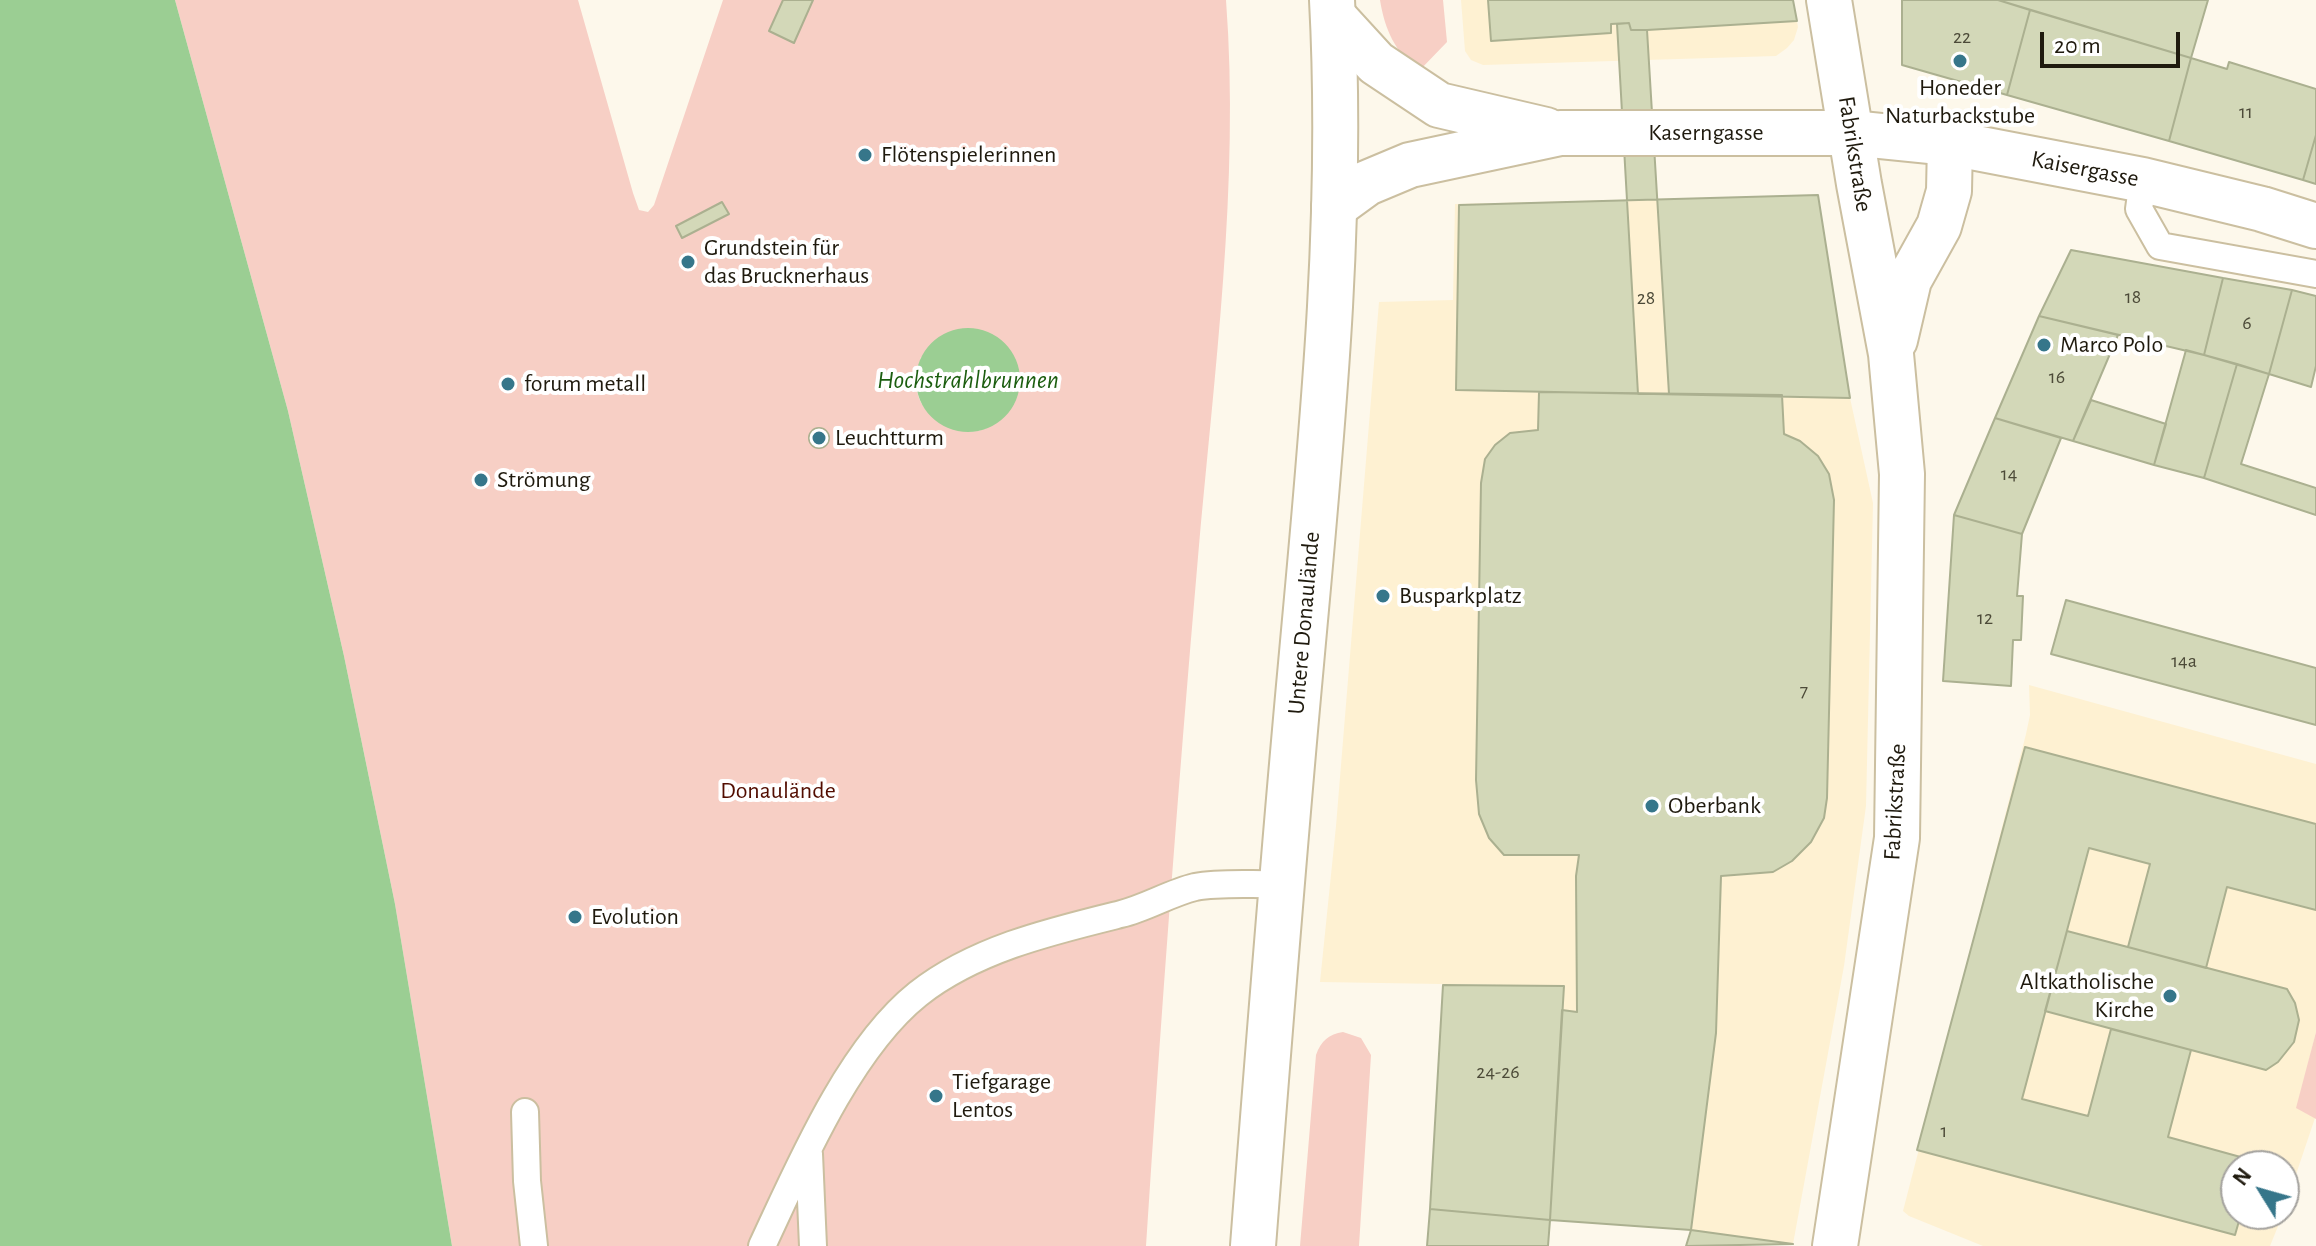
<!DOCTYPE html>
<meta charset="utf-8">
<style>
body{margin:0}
#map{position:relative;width:2316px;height:1246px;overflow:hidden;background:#fdf8eb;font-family:"Alegreya Sans",sans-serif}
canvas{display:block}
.north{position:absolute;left:2220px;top:1150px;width:80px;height:80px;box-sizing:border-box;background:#fff;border:2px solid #a5a39f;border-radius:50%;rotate:307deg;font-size:22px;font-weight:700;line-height:32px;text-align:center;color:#1f1a0e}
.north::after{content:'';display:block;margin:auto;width:28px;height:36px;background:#36768a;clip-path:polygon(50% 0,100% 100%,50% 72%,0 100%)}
.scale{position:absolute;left:2040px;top:32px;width:140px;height:36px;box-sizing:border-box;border:4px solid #1f1a0e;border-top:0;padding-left:10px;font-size:24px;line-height:28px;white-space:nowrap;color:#1f1a0e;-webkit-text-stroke:6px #fff;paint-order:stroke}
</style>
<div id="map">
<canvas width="2316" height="1246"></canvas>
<div class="north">N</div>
<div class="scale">20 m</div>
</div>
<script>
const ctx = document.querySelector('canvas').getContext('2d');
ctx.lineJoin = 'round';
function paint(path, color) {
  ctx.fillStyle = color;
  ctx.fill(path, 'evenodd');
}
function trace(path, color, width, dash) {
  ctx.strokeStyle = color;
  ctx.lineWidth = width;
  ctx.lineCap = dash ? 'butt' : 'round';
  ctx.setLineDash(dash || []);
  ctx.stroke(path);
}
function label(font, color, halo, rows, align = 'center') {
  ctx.font = font + ' "Alegreya Sans",sans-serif';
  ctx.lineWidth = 8;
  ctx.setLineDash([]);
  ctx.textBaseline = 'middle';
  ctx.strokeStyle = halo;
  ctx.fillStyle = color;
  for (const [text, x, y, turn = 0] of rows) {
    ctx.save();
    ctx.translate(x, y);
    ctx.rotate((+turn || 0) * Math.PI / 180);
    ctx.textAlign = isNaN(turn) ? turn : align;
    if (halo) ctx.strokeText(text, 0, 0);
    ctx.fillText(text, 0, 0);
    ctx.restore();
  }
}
paint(new Path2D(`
 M 1461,0 L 1793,0 L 1798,27 L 1794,40 L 1787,48 L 1776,56 L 1483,65 L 1471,60 L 1465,51 Z
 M 1818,195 L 1850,398 L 1873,503 L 1866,806 L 1844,966 L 1793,1244 L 1691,1230 L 1550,1220 L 1563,986 L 1320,982 L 1336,826 L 1379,302 L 1453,300 L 1455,204 Z
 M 2029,685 L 2316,764 L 2316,1032 L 2297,1108 L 2315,1118 L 2284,1210 L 2284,1166 L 2236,1166 L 2236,1214 L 2283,1214 L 2270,1246 L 1983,1246 L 1909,1216 L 1903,1211 L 2026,734 L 2030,715 Z`), '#fef1d2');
paint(new Path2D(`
 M 175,0 L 578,0 L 633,193 L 639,210 L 648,212 L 654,205 L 723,0 L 1226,0 C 1240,183 1214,374 1198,557 C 1178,787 1161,1016 1146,1246 L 452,1246 L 395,904 L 344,656 L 288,411 ZM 921,357 L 999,421 C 994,424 987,428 981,430 C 970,433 961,431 950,426 C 917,411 911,392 921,357 Z
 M 1380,0 L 1443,0 L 1447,42 L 1418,72 C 1395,50 1385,31 1380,0 Z
 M 1343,1032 L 1361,1038 L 1371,1055 L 1359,1246 L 1300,1246 L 1316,1055 C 1321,1041 1329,1034 1343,1032 Z
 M 2316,1032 L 2316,1119 L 2296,1108 Z`), '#f7cfc5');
paint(new Path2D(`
 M 0,0 L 175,0 L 288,411 L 344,656 L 395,904 L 452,1246 L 0,1246 Z
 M916 380a52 52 0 1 1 104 0a52 52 0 1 1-104 0Z`), '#9bce93');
const building = new Path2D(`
 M 783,0 L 813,0 L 794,43 L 769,31 Z
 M 1488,0 L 1793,0 L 1797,21 L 1647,30 L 1631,30 L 1629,23 L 1611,24 L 1611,33 L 1491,41 Z
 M 1902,0 L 1998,0 L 2030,10 L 2007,95 L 1902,65 Z
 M 1998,0 L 2208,0 L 2191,58 Z
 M 2030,10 L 2191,58 L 2169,141 L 2007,95 Z
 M 1629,23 L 1631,30 L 1647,30 L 1669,394 L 1638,394 L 1617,24 Z
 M 2191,58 L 2227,69 L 2229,62 L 2316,89 L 2316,135 L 2303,180 L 2169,141 Z
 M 2316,135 L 2316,184 L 2303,180 Z
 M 1818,195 L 1850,398 L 1456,390 L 1459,205 Z
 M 722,202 L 729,214 L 682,238 L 676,226 Z
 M 2071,250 L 2223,278 L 2204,355 L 2039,316 Z
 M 2223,278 L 2292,290 L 2269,374 L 2204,355 Z
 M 2292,290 L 2316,296 L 2316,366 L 2311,387 L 2269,374 Z
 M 2039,316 L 2118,335 L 2073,441 L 1995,418 Z
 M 2186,350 L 2237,364 L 2204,478 L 2154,465 Z
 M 2237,364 L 2269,374 L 2241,464 L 2316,488 L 2316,515 L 2204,478 Z
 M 1539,392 L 1782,395 L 1784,434 L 1800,441 L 1818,456 L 1829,474 L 1834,500 L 1827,798 L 1824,818 L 1811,842 L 1792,861 L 1773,872 L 1721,876 L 1716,1033 L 1691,1230 L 1550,1220 L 1562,1010 L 1577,1012 L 1576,876 L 1579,855 L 1504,855 L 1489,838 L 1479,814 L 1476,780 L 1481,483 L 1485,459 L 1495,445 L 1510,433 L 1538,430 Z
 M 2091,400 L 2166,424 L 2154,465 L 2073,441 Z
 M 1995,418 L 2061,438 L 2022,534 L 1954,515 Z
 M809 438a10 10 0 1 1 20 0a10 10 0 1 1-20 0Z
 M 1954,515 L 2022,534 L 2017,596 L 2023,596 L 2021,640 L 2013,640 L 2011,686 L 1943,681 Z
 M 2066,600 L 2316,668 L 2316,725 L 2051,654 Z
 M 2025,747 L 2316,824 L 2316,910 L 2227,887 L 2206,968 L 2128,947 L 2150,864 L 2089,848 L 2022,1099 L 2088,1116 L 2111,1029 L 2191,1050 L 2168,1137 L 2255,1161 L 2254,1166 L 2236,1166 L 2236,1214 L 2241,1214 L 2235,1235 L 1917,1150 Z
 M 2067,931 L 2287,989 L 2295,1003 L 2299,1020 L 2294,1042 L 2278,1062 L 2266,1070 L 2045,1011 Z
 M 1443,985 L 1564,986 L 1550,1220 L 1430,1209 Z
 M 1430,1209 L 1550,1220 L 1548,1246 L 1427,1246 Z
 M 1691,1230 L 1793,1244 L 1686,1246 Z`);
paint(building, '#d3d8b8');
trace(building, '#abb090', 2);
const lane = new Path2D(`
 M 2143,180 L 2139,209 L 2160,246 L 2316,274
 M 525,1112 L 527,1181 L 534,1246
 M 809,1154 L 813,1246
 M 762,1246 C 799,1167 849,1049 918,994 C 975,949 1052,931 1121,914 C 1146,908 1170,893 1195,887 C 1222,882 1253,885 1281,884`);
const street = new Path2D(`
 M 1829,0 L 1859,184 L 1891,354 L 1902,474 L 1897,838 L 1835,1246
 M 1895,340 L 1909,280 L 1939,226 L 1949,191 L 1950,143`);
const secondary = new Path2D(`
 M 1333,16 L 1376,63 L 1439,105 L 1546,130
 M 1334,207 L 1367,183 L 1410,165 L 1560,133 L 1851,133 L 1950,143 L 2143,180 L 2262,209 L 2316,226`);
const primary = new Path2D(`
 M 1253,1246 C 1268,1052 1283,858 1301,664 C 1321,443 1344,222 1332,0`);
trace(lane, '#cbbfa0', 30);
trace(street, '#cbbfa0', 48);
trace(secondary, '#cbbfa0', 48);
trace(primary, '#cbbfa0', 48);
trace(lane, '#fff', 26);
trace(street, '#fff', 44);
trace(secondary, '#fff', 44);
trace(primary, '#fff', 44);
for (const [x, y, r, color] of [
 [1960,61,8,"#36768a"],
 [865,155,8,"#36768a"],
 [688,262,8,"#36768a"],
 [2044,345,8,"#36768a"],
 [508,384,8,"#36768a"],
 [819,438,8,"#36768a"],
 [481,480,8,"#36768a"],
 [1383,596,8,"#36768a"],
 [1652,806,8,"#36768a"],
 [575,917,8,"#36768a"],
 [2170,996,8,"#36768a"],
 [936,1096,8,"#36768a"]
]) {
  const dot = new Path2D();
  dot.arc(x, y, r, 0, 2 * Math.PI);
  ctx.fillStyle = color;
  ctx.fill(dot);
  trace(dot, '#fff', 3);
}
label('20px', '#4c4a38', null, [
 ["22",1962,37],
 ["11",2246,112],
 ["18",2133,297],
 ["28",1646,298],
 ["6",2247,323],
 ["16",2057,377],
 ["14",2009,474],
 ["12",1985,618],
 ["14a",2184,661],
 ["7",1804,691],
 ["24-26",1498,1072],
 ["1",1944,1131]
]);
label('24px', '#1f1a0e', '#fff', [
 ["Honeder",1960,88,"center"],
 ["Naturbackstube",1960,116,"center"],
 ["Flötenspielerinnen",881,155],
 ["Grundstein für",704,248],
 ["das Brucknerhaus",704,276],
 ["Marco Polo",2060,345],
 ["forum metall",524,384],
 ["Leuchtturm",835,438],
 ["Strömung",497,480],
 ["Busparkplatz",1399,596],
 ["Oberbank",1668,806],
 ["Evolution",591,917],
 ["Altkatholische",2154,982,"right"],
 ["Kirche",2154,1010,"right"],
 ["Tiefgarage",952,1082],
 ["Lentos",952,1110]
], 'left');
label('24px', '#1f1a0e', '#fff', [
 ["Kaserngasse",1706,133],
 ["Fabrikstraße",1855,154,81],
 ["Kaisergasse",2085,169,11],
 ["Untere Donaulände",1304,623,-85],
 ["Fabrikstraße",1895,802,-87]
]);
label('24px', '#520d00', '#fff', [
 ["Donaulände",778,791]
]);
label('italic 26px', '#1c5e10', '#fff', [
 ["Hochstrahlbrunnen",968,380]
]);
</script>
